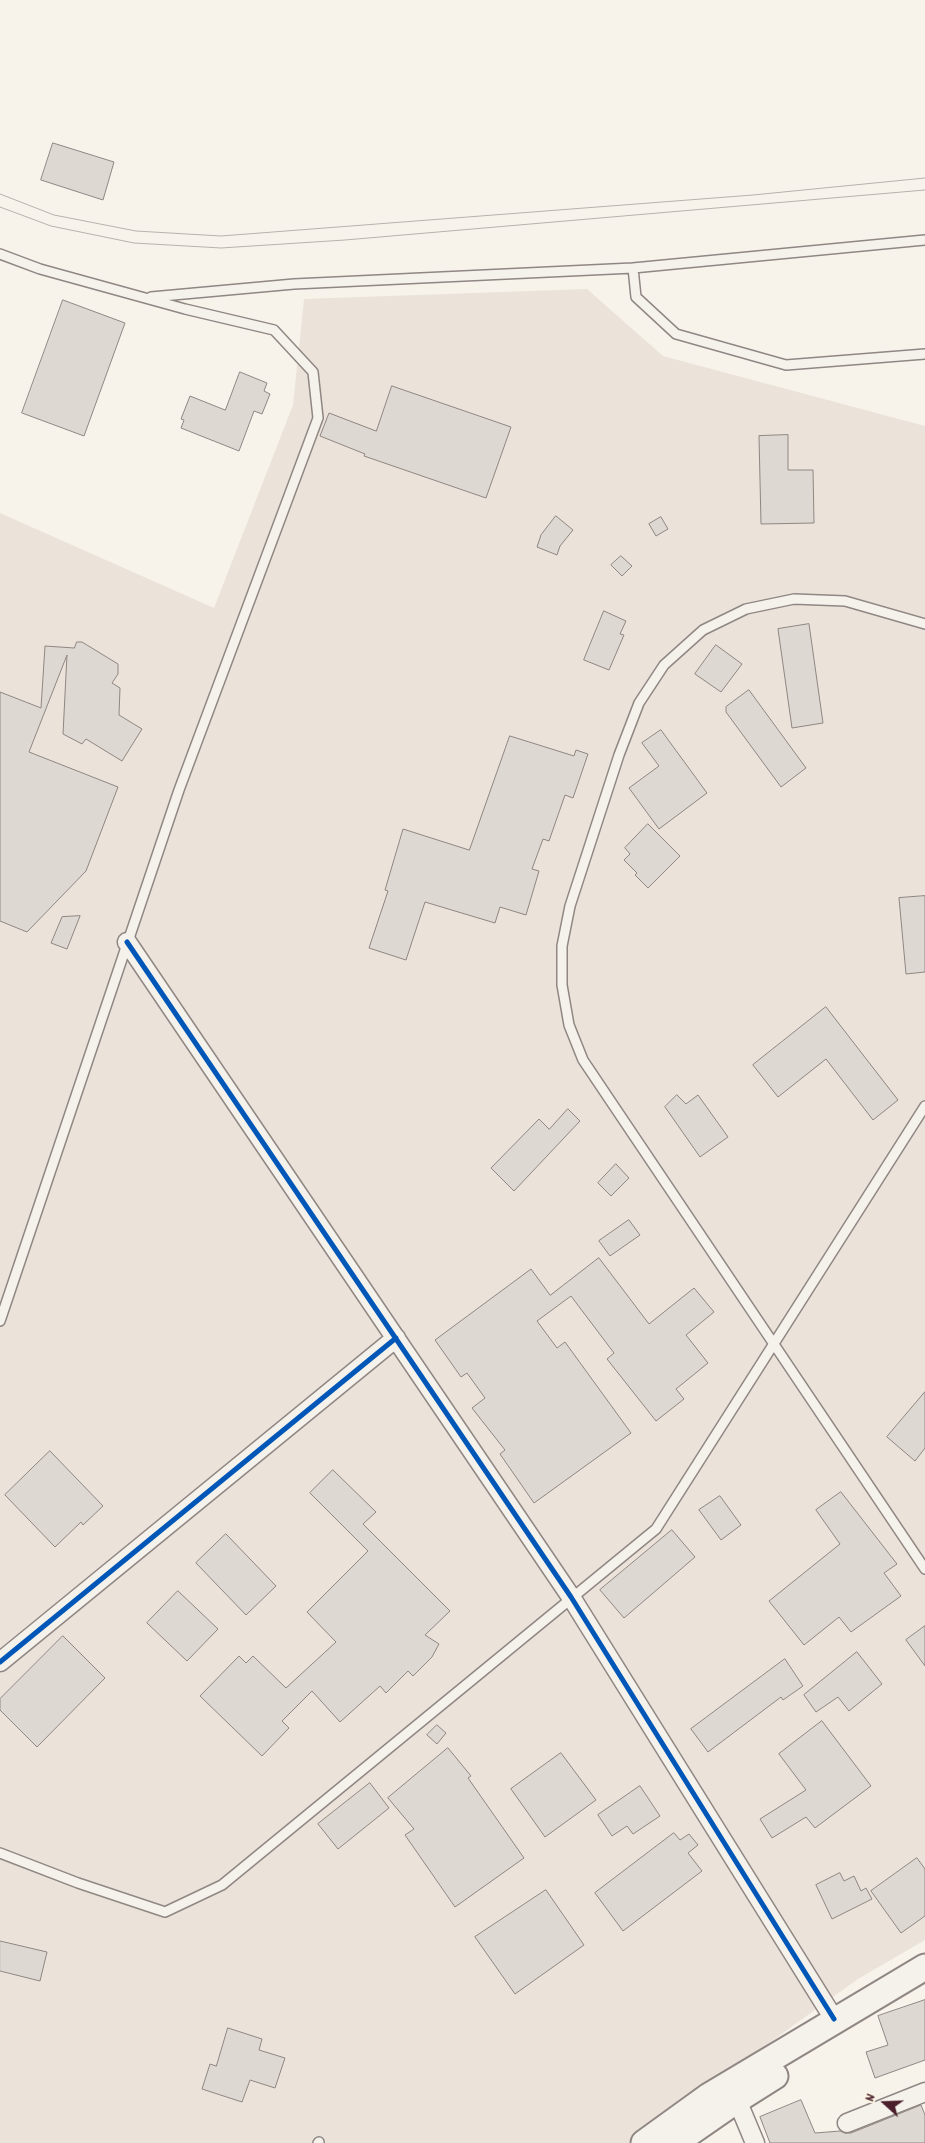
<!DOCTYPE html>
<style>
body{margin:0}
#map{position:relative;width:925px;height:2143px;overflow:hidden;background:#f7f3ea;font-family:Dekko,sans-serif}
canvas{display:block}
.north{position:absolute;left:860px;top:2078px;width:50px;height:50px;-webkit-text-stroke:4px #fcf5e5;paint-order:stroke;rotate:290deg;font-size:14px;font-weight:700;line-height:20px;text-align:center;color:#4a1f2b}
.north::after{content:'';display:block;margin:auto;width:18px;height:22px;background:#4a1f2b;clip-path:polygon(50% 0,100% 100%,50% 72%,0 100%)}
</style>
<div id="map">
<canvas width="925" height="2143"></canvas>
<div class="north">N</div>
</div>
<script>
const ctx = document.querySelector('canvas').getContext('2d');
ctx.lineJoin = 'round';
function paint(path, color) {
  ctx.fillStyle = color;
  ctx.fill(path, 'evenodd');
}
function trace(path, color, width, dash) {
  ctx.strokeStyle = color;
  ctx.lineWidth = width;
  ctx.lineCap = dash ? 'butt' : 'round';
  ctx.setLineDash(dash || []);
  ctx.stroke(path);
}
paint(new Path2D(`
 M 587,289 L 663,356 L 925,426 L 925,1940 L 858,1979 L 630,2143 L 0,2143 L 0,513 L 214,608 L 293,405 L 304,299 Z`), '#ebe3d9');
const building = new Path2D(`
 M 53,143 L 114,162 L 103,200 L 41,180 Z
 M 63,300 L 125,323 L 84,436 L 22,413 Z
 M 240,372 L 267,383 L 264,391 L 270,394 L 262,414 L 254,411 L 239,451 L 181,428 L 184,420 L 181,419 L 190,396 L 225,410 Z
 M 392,386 L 511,427 L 486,498 L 364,456 L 365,454 L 320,436 L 329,413 L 376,431 Z
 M 788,435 L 788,470 L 813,470 L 814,523 L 761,524 L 759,436 Z
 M 556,516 L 573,530 L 560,546 L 557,555 L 537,547 L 541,535 Z
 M 661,517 L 668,529 L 656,536 L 649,524 Z
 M 621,556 L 632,566 L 622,576 L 611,565 Z
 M 604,611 L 626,621 L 620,634 L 624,635 L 609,670 L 584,660 Z
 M 809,624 L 823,723 L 792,728 L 778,629 Z
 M 77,642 L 82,642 L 118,664 L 118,674 L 112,683 L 120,688 L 119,715 L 142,729 L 122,761 L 86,739 L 82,744 L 63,734 L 67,655 L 29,752 L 118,787 L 86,871 L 27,932 L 0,921 L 0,692 L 41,708 L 45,646 L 74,648 Z
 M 716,645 L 742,664 L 721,692 L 695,674 Z
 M 749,690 L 806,768 L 781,787 L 726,712 L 726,707 Z
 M 661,730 L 707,793 L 659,829 L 629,788 L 659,766 L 642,743 Z
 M 510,736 L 574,756 L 576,750 L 588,754 L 573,798 L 565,795 L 549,841 L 543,839 L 532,869 L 539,871 L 526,915 L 500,907 L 495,923 L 425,902 L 406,960 L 369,948 L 388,891 L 385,890 L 403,829 L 469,850 Z
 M 648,824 L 680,856 L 648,888 L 635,875 L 637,873 L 624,860 L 630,854 L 625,848 Z
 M 925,896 L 925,972 L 906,974 L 899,898 Z
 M 80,916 L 67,949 L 51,943 L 62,917 Z
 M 826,1007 L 898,1100 L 873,1120 L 826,1059 L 778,1097 L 753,1065 Z
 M 677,1095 L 686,1104 L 698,1095 L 728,1137 L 700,1157 L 665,1107 Z
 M 568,1109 L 580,1121 L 514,1191 L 491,1168 L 539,1119 L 549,1129 Z
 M 616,1164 L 629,1178 L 611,1196 L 598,1183 Z
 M 629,1220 L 640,1235 L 610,1256 L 599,1241 Z
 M 599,1258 L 649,1324 L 694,1288 L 714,1312 L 686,1335 L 708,1363 L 676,1389 L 684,1399 L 656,1421 L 607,1359 L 614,1353 L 571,1296 L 537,1321 L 557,1348 L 565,1342 L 631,1433 L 534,1503 L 500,1454 L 505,1450 L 472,1408 L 485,1398 L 467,1373 L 461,1377 L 435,1340 L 531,1269 L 550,1295 Z
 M 925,1392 L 925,1448 L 915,1461 L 887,1437 Z
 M 50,1451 L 103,1506 L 83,1525 L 81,1522 L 55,1547 L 5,1495 Z
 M 333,1470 L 376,1512 L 363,1524 L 450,1611 L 425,1635 L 439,1644 L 432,1657 L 413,1676 L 408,1671 L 386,1693 L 380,1686 L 340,1722 L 312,1691 L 282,1721 L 289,1728 L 262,1756 L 200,1696 L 239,1656 L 246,1663 L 253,1656 L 286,1688 L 336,1642 L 307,1612 L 368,1551 L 310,1493 Z
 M 841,1492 L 897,1564 L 884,1573 L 901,1596 L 851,1632 L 839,1617 L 804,1645 L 769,1601 L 840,1544 L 816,1510 Z
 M 720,1496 L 741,1525 L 721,1540 L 699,1510 Z
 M 672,1530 L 695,1557 L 624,1618 L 600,1590 Z
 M 226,1534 L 276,1586 L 246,1615 L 196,1563 Z
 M 178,1591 L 218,1629 L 187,1661 L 147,1623 Z
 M 925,1626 L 925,1666 L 906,1640 Z
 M 63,1636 L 105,1678 L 37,1747 L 0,1710 L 0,1699 Z
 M 857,1652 L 882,1684 L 849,1711 L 838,1697 L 816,1712 L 804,1695 Z
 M 785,1659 L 803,1686 L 783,1700 L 781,1697 L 708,1752 L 691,1729 Z
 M 822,1721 L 871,1786 L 815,1828 L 806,1817 L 772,1838 L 760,1819 L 806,1790 L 779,1754 Z
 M 437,1725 L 446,1733 L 437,1744 L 427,1735 Z
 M 448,1748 L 471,1776 L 468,1778 L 524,1858 L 455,1907 L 405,1835 L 414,1829 L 388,1798 Z
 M 561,1753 L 596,1800 L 545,1837 L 511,1789 Z
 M 370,1783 L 389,1808 L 338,1849 L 318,1824 Z
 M 640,1786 L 660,1816 L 633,1834 L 627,1826 L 612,1836 L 598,1815 Z
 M 674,1833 L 680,1840 L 689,1834 L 698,1845 L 688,1853 L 702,1871 L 623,1931 L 595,1893 Z
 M 917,1858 L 925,1869 L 925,1916 L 901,1933 L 871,1891 Z
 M 840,1873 L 844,1881 L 854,1876 L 861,1891 L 866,1888 L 872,1899 L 832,1919 L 816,1885 Z
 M 546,1890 L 584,1945 L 515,1994 L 475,1937 Z
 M 0,1941 L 47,1952 L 40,1981 L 0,1971 Z
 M 925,2000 L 925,2060 L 875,2078 L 866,2052 L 888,2045 L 878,2016 Z
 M 228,2028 L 262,2039 L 259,2050 L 285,2058 L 275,2088 L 250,2080 L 242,2102 L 202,2089 L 210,2064 L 216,2066 Z
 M 801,2100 L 815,2133 L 840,2131 L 845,2133 L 851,2133 L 921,2105 L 925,2115 L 925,2143 L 770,2143 L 760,2117 Z`);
paint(building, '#ddd8d2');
trace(building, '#908684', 1);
const service = new Path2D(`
 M 0,254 L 40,269 L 185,309 L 274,330 L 313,372 L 318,418 L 179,790 L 0,1321
 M 633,268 L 636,297 L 676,334 L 786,365 L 925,354
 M 151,297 L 294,284 L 633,268 L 925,240
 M 925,624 L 845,601 L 794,599 L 746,609 L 703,630 L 664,665 L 639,703 L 619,755 L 570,906 L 562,946 L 562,985 L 569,1025 L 583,1060 L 925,1569
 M 0,1853 L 78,1883 L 165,1912 L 222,1885 L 656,1529 L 925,1106
 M 318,2143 L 319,2142`);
const minor = new Path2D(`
 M 127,942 L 571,1597 L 834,2019
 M 0,1662 L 396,1338
 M 737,2100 L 755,2143
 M 847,2123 L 925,2092`);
const secondary = new Path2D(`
 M 644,2143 L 709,2096 L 925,1967
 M 675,2143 L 737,2100 L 775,2076`);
trace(service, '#908684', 12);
trace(minor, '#908684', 21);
trace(secondary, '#908684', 29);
trace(service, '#f5f2ec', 9);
trace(minor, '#f5f2ec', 18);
trace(secondary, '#f5f2ec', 25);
trace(new Path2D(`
 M 0,194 L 54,215 L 136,231 L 221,236 L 753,195 L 925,178
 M 0,207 L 51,226 L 134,243 L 221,248 L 345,240 L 925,190`), '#b8b1ae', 1);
trace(new Path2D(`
 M 127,942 L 571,1597 L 834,2019
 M 0,1662 L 396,1338`), '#0057b8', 5);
</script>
